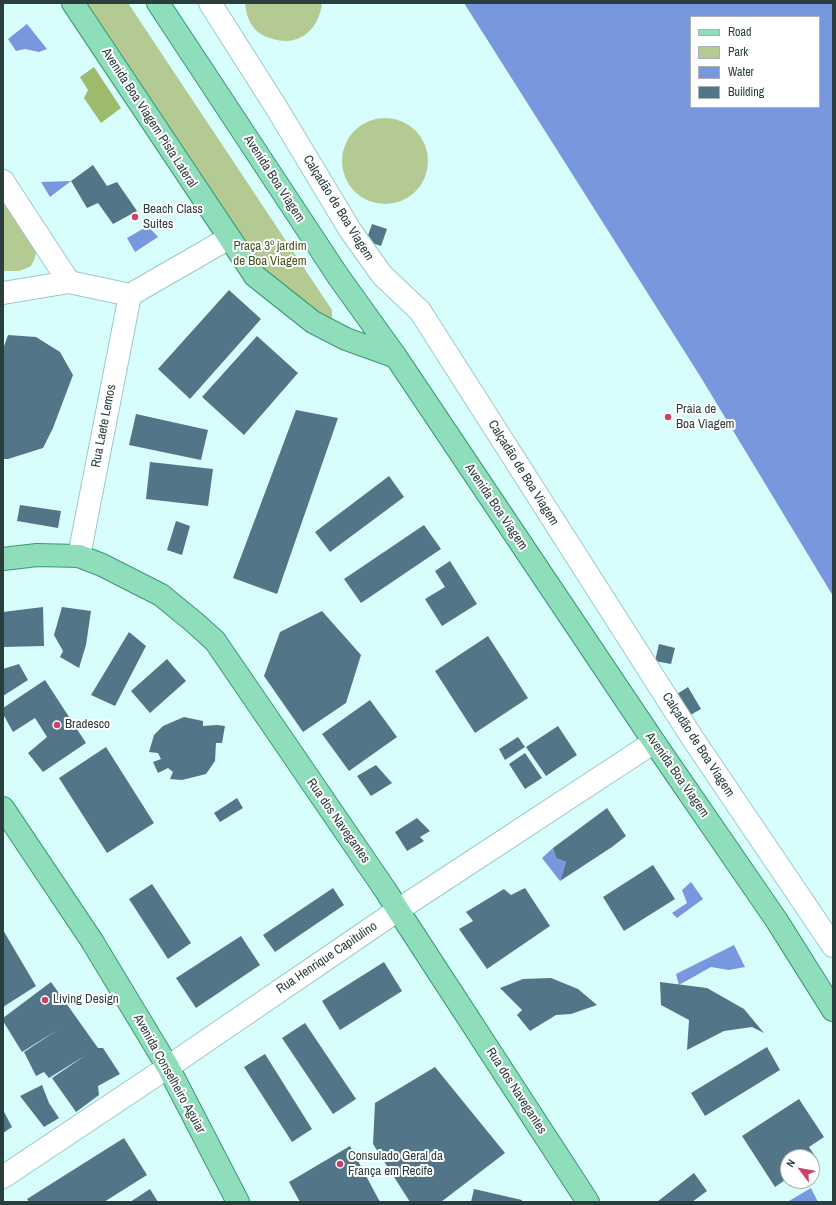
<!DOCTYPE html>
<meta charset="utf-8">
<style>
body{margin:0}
#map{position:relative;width:836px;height:1205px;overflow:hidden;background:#d7fdfc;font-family:"Archivo Narrow",sans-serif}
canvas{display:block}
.frame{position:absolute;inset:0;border:4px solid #2a3e3d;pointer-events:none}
.legend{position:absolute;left:690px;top:16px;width:130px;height:92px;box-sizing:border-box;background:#fff;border:1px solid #aab2b1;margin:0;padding:5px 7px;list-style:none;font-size:12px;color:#2a3e3d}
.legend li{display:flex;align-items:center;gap:8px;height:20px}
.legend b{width:20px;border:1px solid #aab2b1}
.north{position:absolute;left:780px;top:1149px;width:40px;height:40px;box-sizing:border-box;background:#fff;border:1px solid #aab2b1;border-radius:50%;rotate:302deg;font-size:11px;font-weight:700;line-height:16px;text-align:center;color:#2a3e3d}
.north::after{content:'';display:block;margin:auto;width:14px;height:18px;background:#ce4066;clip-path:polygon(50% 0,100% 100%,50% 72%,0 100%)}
</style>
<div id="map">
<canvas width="836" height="1205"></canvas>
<div class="frame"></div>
<ul class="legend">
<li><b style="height:5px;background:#8fdebb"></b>Road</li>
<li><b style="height:11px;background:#b4ca93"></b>Park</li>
<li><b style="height:11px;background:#7798de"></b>Water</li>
<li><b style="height:11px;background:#527687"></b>Building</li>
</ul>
<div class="north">N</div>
</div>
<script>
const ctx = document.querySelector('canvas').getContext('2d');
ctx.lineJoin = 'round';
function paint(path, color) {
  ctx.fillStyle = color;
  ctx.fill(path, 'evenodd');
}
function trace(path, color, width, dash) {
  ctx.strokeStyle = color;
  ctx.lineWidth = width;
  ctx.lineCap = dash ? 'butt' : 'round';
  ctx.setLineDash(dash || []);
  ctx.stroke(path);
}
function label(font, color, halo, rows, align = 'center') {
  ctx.font = font + ' "Archivo Narrow",sans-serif';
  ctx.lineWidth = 4;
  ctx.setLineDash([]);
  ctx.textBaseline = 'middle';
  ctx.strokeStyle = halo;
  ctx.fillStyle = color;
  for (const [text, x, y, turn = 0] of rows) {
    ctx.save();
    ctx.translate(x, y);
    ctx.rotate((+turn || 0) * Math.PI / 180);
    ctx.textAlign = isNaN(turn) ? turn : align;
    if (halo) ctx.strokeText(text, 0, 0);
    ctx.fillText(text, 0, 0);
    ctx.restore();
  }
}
paint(new Path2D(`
 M 80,3 L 128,3 L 332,310 L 332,318 L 329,322 L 266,275 Z
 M 245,3 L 322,3 C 319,29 300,47 273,39 C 264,37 256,32 251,24 C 247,17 246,10 245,3 Z
 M342 161a43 43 0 1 1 86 0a43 43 0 1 1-86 0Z
 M 3,200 L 35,250 L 36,254 L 34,260 L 31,266 L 27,268 L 19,271 L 3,271 Z`), '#b4ca93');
paint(new Path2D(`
 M 94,67 L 121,108 L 101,123 L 84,98 L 88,90 L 80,77 Z`), '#9dbb6b');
paint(new Path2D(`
 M 464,3 L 833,3 L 833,596 L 700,376 ZM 691,17 L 819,17 L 819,107 L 691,107 Z
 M 27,24 L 47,49 L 39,52 L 25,49 L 16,51 L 8,39 Z
 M 71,181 L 50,197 L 41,182 Z
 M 148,226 L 158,237 L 135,252 L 127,238 Z
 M 553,848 L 556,858 L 566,862 L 560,881 L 542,858 Z
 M 691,882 L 703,899 L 677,918 L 672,913 L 687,903 L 682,890 Z
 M 734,945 L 745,967 L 729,970 L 711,967 L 679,985 L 676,974 Z
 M 811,1188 L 818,1202 L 790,1202 L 789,1201 Z`), '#7798de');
paint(new Path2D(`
 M 93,165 L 107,186 L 117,182 L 137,211 L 113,224 L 98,203 L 87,208 L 71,181 Z
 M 372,224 L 387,229 L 381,246 L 366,241 Z
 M 229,290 L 261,319 L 190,399 L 158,369 Z
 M 8,335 L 36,337 L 60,352 L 73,375 L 53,428 L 43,448 L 8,459 L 3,459 L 3,349 Z
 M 257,336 L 298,373 L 244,435 L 202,397 Z
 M 296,410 L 338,418 L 277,594 L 233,578 Z
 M 136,414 L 208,430 L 201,460 L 129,445 Z
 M 150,462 L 213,469 L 208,506 L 146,499 Z
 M 389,476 L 404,497 L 330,552 L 315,532 Z
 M 20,505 L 61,511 L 58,528 L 17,521 Z
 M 176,521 L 190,526 L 182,555 L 167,550 Z
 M 424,525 L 441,549 L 361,603 L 344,579 Z
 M 450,561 L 477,604 L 442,626 L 425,599 L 445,587 L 435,571 Z
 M 43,607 L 44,646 L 3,647 L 3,612 Z
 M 62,607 L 91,611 L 86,645 L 79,668 L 60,657 L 63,651 L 54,635 Z
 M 322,611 L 361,655 L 346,703 L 303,732 L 264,676 L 280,632 Z
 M 129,632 L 146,646 L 115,706 L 91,695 Z
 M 488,636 L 528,698 L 475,733 L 435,671 Z
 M 659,644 L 675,648 L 671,664 L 655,661 Z
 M 167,659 L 186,681 L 150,713 L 131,691 Z
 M 19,664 L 28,680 L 3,696 L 3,669 Z
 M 45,680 L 86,743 L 43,772 L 28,753 L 47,737 L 35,718 L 13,732 L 3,714 L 3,708 Z
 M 688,687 L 701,709 L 687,717 L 674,696 Z
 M 370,700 L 397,737 L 349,771 L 322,734 Z
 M 184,717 L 203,721 L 203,726 L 217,725 L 225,726 L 222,743 L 216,743 L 215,761 L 206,774 L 182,780 L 170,779 L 173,772 L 168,768 L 158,773 L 153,762 L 161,759 L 158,753 L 149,752 L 154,735 L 163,726 Z
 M 558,726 L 577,755 L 546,776 L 526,747 Z
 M 518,737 L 525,747 L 505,760 L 499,749 Z
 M 106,747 L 154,823 L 107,853 L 59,778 Z
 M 525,753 L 542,778 L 525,789 L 509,764 Z
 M 376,765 L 392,783 L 371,796 L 357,776 Z
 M 237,798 L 243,808 L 220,822 L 214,813 Z
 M 607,808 L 626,836 L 612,847 L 560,881 L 566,862 L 556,858 L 553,848 Z
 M 417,818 L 430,831 L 420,837 L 424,841 L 407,851 L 395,832 Z
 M 653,865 L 675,899 L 624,931 L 603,897 Z
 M 152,884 L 191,943 L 168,959 L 129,899 Z
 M 333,888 L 344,905 L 275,952 L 263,935 Z
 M 525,888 L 550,926 L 487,969 L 459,929 L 473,921 L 466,912 L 504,889 L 511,895 Z
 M 3,930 L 36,986 L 3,1007 Z
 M 241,936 L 260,965 L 196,1008 L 176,978 Z
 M 384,962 L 402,991 L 340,1030 L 322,1001 Z
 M 551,978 L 578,989 L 597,1005 L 571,1014 L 556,1015 L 530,1031 L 517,1015 L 522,1010 L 500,988 L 523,979 Z
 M 51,982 L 98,1048 L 103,1048 L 120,1074 L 98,1086 L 99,1095 L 76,1112 L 52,1078 L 86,1055 L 49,1078 L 44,1072 L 36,1076 L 24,1052 L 59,1029 L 22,1052 L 3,1021 L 3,1018 Z
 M 660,982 L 707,988 L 744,1009 L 764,1033 L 752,1027 L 724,1031 L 687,1050 L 689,1020 L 661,1005 Z
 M 305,1023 L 356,1099 L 333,1114 L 282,1038 Z
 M 767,1047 L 780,1070 L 705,1116 L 691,1093 Z
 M 265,1054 L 312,1129 L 292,1142 L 244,1067 Z
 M 435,1067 L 505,1153 L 441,1202 L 410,1202 L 373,1144 L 375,1103 Z
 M 42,1085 L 49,1103 L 59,1118 L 44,1127 L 20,1096 Z
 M 799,1099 L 824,1137 L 809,1147 L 817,1159 L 812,1163 L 812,1157 L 788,1157 L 788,1178 L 775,1187 L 742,1136 Z
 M 3,1110 L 12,1127 L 3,1133 Z
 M 124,1138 L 147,1175 L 104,1202 L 29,1202 L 27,1199 Z
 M 350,1146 L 380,1202 L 300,1202 L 289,1182 Z
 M 694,1173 L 707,1191 L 692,1202 L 657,1202 Z
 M 150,1189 L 158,1202 L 130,1202 Z
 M 474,1189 L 522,1200 L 522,1202 L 471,1202 Z`), '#527687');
const minor = new Path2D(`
 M 210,3 L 276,107 L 350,230 L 382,275 L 420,311 L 693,739 L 833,946
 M 3,181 L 69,282
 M 3,293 L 69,282 L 130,295 L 229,238
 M 79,556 L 130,295
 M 3,1177 L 168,1067 L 398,910 L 654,742`);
const major = new Path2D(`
 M 73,3 L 255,276 L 313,322 L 346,339 L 396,357
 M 158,3 L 338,276 L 396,357 L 654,742 L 777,921 L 833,1010
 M 3,559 L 37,555 L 79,556 L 102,565 L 161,595 L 194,622 L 215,641 L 386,891 L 398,910 L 588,1202
 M 3,808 L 92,941 L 168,1067 L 238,1202`);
trace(minor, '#9bcac9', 24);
trace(major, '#3b9871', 24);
trace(minor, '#fff', 22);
trace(major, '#8fdebb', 22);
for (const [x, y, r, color] of [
 [135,217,4,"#ce4066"],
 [668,417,4,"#ce4066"],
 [57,725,4,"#ce4066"],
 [45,1000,4,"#ce4066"],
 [340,1164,4,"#ce4066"]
]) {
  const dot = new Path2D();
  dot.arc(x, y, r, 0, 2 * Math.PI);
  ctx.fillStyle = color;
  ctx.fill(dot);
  trace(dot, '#fff', 1.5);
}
label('13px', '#2a3e3d', '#fff', [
 ["Avenida Boa Viagem Pista Lateral",149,118,57],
 ["Avenida Boa Viagem",274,179,57],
 ["Calçadão de Boa Viagem",338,208,58],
 ["Rua Laete Lemos",104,426,-79],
 ["Calçadão de Boa Viagem",523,473,58],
 ["Avenida Boa Viagem",496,507,56],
 ["Calçadão de Boa Viagem",698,745,57],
 ["Avenida Boa Viagem",677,775,55],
 ["Rua dos Navegantes",338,821,55],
 ["Rua Henrique Capitulino",327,958,-34],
 ["Avenida Conselheiro Aguiar",169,1074,61],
 ["Rua dos Navegantes",516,1091,57]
]);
label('13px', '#2a3e3d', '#fff', [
 ["Beach Class",143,210],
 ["Suites",143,225],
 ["Praia de",676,410],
 ["Boa Viagem",676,425],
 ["Bradesco",65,725],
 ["Living Design",53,1000],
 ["Consulado Geral da",348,1157],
 ["França em Recife",348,1172]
], 'left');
label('13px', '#43561d', '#fff', [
 ["Praça 3º jardim",270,247],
 ["de Boa Viagem",270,262]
]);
</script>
